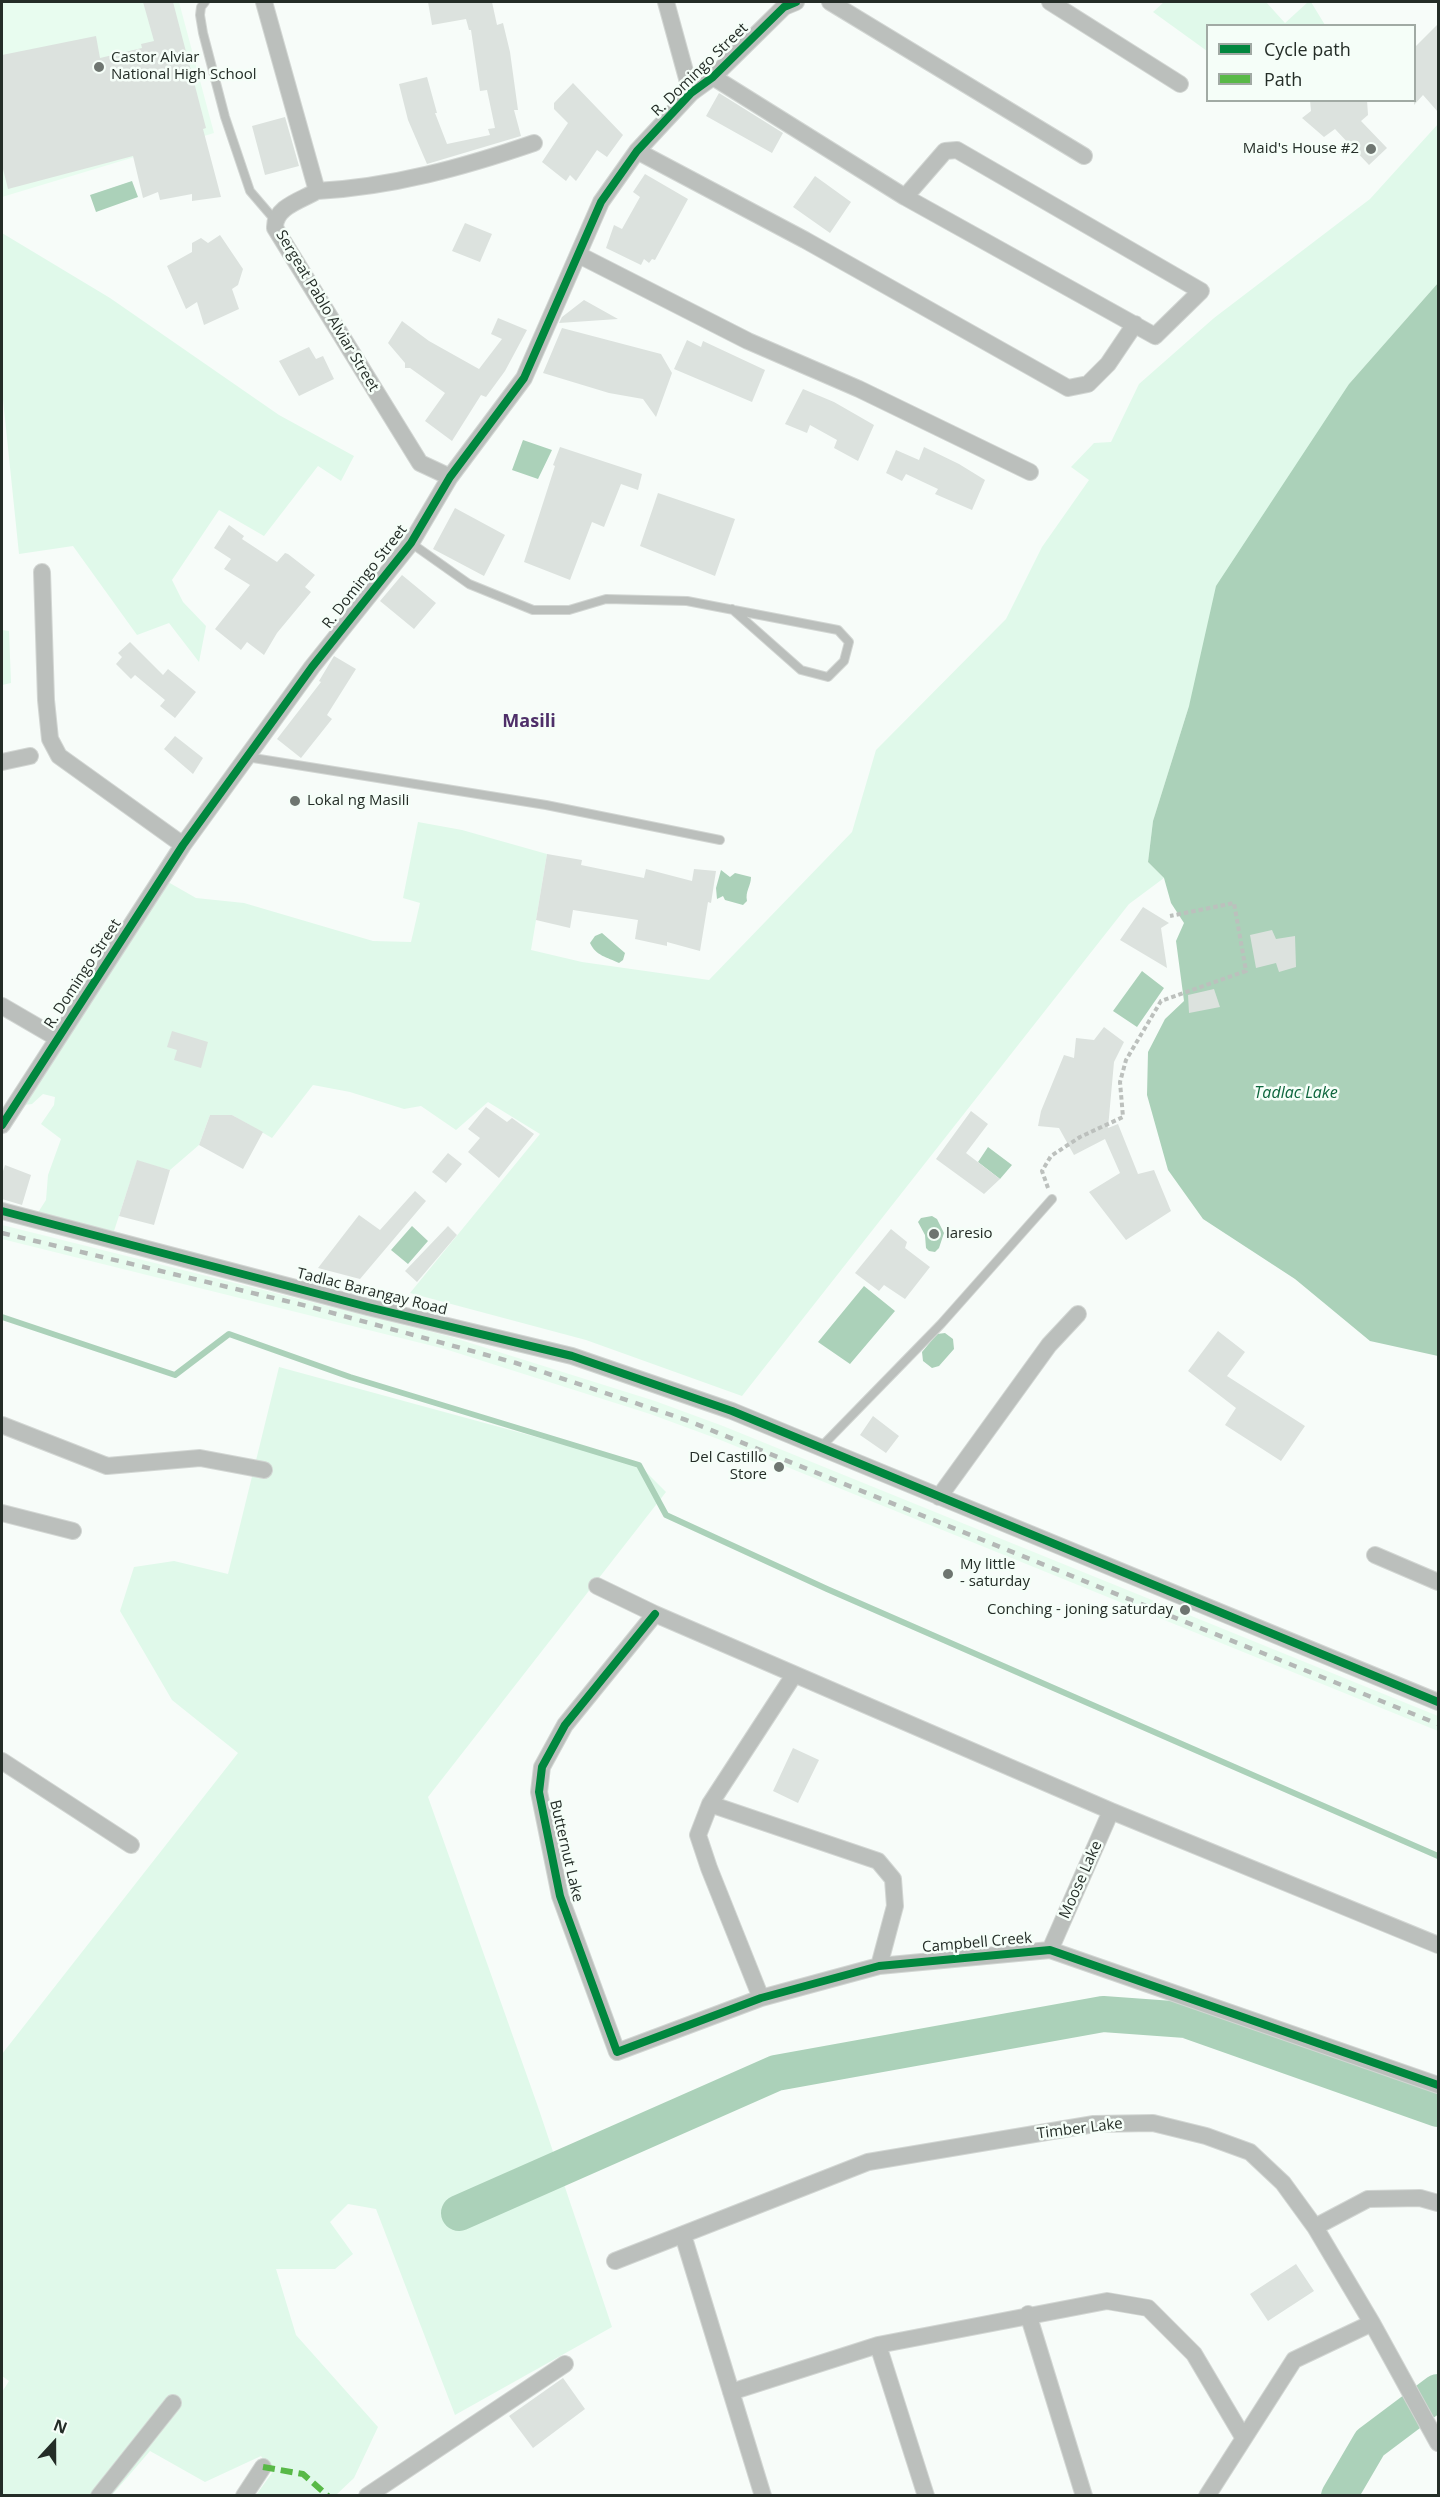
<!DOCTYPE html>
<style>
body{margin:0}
#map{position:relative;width:1440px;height:2497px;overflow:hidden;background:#f7fcf9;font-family:"Open Sans",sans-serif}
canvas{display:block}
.frame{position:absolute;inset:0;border:3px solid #242d27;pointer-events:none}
.legend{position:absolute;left:1206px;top:24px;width:210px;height:78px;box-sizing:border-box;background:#f5fef8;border:2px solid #a1aaa4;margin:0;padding:8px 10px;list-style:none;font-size:18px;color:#242d27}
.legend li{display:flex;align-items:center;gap:12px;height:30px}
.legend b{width:30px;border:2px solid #a1aaa4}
.north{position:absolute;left:24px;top:2413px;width:60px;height:60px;-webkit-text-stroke:4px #f5fef8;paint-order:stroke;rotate:21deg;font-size:16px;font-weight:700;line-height:24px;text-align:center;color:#242d27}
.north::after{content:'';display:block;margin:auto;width:21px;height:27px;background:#242d27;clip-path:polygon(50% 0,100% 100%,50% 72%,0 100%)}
</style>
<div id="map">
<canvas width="1440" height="2497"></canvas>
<div class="frame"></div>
<ul class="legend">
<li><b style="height:8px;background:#00873e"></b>Cycle path</li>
<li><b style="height:8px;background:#58b947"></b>Path</li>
</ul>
<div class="north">N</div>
</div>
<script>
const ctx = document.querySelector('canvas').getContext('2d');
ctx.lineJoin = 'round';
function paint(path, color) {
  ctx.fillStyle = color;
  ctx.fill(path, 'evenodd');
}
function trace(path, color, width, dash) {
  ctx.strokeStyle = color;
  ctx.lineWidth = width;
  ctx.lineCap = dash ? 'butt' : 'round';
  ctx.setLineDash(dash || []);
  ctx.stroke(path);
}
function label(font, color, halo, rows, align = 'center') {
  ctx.font = font + ' "Open Sans",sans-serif';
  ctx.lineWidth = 5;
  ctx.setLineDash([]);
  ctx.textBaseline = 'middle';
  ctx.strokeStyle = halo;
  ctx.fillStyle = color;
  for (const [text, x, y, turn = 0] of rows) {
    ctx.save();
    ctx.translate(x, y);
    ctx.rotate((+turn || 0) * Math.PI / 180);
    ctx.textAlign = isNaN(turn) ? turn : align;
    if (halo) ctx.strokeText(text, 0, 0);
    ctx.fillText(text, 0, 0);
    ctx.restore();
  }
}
paint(new Path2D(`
 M 2,2 L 179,2 L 214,133 L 2,197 Z
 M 2,1225 L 448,1336 L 655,1401 L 723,1426 L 1438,1716 L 1438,1731 L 718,1439 L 650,1414 L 445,1349 L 2,1239 Z`), '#e8fcef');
paint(new Path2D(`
 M 1164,2 L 1266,2 L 1285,23 L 1308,2 L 1311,2 L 1325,25 L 1208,26 L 1207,51 L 1153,12 Z
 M 1438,124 L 1438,283 L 1349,384 L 1189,706 L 1153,821 L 1148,862 L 1164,878 L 1129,904 L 742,1396 L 586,1340 L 410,1293 L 540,1134 L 488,1102 L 456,1130 L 421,1106 L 404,1109 L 350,1092 L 313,1085 L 272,1138 L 232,1115 L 210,1115 L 199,1145 L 170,1170 L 137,1161 L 114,1231 L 37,1214 L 46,1200 L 48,1175 L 61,1139 L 41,1124 L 54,1105 L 55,1097 L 43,1094 L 32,1104 L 16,1106 L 161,878 L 196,898 L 244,903 L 373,941 L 411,942 L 420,903 L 403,898 L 418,822 L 462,830 L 547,854 L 531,950 L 582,962 L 709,980 L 852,832 L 876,750 L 1006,619 L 1042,547 L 1089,480 L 1071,467 L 1094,443 L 1111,442 L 1139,384 L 1214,318 L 1370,199 Z
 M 2,233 L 110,298 L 279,415 L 354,456 L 341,481 L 318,466 L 264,536 L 219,510 L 172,580 L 183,602 L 206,626 L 199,662 L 169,623 L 137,635 L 73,546 L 19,554 L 2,390 Z
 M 2,630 L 9,631 L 11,683 L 2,685 Z
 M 279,1367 L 639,1465 L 666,1492 L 428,1797 L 537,2104 L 612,2327 L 455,2415 L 376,2209 L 348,2204 L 330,2222 L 353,2254 L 335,2269 L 276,2269 L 296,2335 L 378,2427 L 354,2478 L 336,2495 L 256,2495 L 272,2473 L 261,2456 L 205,2482 L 150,2451 L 112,2495 L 2,2495 L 2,2392 L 9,2381 L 2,2376 L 2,2054 L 238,1753 L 172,1700 L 120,1611 L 134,1567 L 174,1561 L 228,1574 Z`), '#e0f9ea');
paint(new Path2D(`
 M 132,181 L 138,197 L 96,212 L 90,195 Z
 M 1438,283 L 1438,1356 L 1370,1341 L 1295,1279 L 1203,1219 L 1168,1170 L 1147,1095 L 1148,1052 L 1165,1019 L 1184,1001 L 1176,941 L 1184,923 L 1171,903 L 1164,878 L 1148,862 L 1153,821 L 1189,706 L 1216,586 L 1349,384 Z
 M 523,440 L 552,450 L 538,479 L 512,470 Z
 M 721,870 L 730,877 L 735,873 L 751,877 C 751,886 745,891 747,901 L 743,905 L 725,900 L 723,896 L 717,899 L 716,888 Z
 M 602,933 L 625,953 L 623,960 L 619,963 C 607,957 596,956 590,943 L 595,936 Z
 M 1142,971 L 1164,988 L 1137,1027 L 1113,1011 Z
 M 988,1147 L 1012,1165 L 1000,1179 L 978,1162 Z
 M 932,1216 L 937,1219 L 944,1233 L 939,1248 L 935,1252 L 929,1251 L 926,1248 L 925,1235 L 918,1222 L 921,1218 Z
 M 412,1226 L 428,1241 L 408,1264 L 391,1250 Z
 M 864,1286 L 895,1311 L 850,1364 L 818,1342 Z
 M 945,1333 L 953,1339 L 954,1349 L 939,1366 L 932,1368 L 923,1361 L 922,1352 L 937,1334 Z`), '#abd1b9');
trace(new Path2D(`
 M 2,1317 L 175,1375 L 229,1334 L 350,1377 L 639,1465 L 666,1515 L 827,1589 L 1438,1856`), '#abd1b9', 6);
trace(new Path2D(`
 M 459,2213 L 776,2073 L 1103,2014 L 1186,2020 L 1438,2109
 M 1339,2496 L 1370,2443 L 1438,2392`), '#abd1b9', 36);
paint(new Path2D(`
 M 143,2 L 173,2 L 206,128 L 203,129 L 221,197 L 192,201 L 192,194 L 160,200 L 158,192 L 143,198 L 133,156 L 8,189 L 2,165 L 2,55 L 96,36 L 100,58 L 142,48 L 141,44 L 154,41 Z
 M 428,2 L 492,2 L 497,25 L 503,23 L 510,52 L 518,110 L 514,110 L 521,136 L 427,164 L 408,120 L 399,84 L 427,77 L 437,113 L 435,113 L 447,144 L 490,135 L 488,129 L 495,128 L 487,90 L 480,91 L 471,30 L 469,30 L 466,19 L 432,25 Z
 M 1438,24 L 1438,112 L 1423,95 L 1414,105 L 1414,48 Z
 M 573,83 L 623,135 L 607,157 L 597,150 L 576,181 L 570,175 L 566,181 L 542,162 L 568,123 L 554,109 L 554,103 Z
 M 719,93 L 783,133 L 772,153 L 706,116 Z
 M 1310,100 L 1367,100 L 1368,115 L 1361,121 L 1387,148 L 1369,165 L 1335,129 L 1324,137 L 1302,118 L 1311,111 Z
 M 285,117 L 299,166 L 265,175 L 252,126 Z
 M 645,174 L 688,199 L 655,260 L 652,259 L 649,263 L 644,259 L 641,265 L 606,248 L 614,225 L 622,229 L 640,197 L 633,192 Z
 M 815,176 L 851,202 L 830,233 L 793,207 Z
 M 465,223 L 492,234 L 480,262 L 452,251 Z
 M 220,235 L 243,269 L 238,285 L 232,289 L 239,309 L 204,325 L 197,302 L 186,309 L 167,266 L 192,252 L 192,243 L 201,238 L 208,243 Z
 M 584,300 L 618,319 L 559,323 L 562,317 Z
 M 498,318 L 527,330 L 505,371 L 486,397 L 481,395 L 452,441 L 425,421 L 445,393 L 410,368 L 405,368 L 405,363 L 388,343 L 402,321 L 429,341 L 479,369 L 502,339 L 491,334 Z
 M 562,328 L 661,354 L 672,373 L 656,417 L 643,399 L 609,393 L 543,373 Z
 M 687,340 L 701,347 L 703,341 L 765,370 L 752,402 L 674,369 Z
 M 309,347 L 316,359 L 323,356 L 334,379 L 299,396 L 279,361 Z
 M 803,389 L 834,402 L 874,425 L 858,461 L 834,448 L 837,440 L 810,425 L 807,433 L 785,424 Z
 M 560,447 L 642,474 L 638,490 L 621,484 L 604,527 L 592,522 L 570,580 L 524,562 L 555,466 L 553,465 Z
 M 924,447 L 959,464 L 985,480 L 972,510 L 935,494 L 938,489 L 906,474 L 902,481 L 886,473 L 896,450 L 919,460 Z
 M 658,493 L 735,519 L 715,576 L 640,546 Z
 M 455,508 L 505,535 L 484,576 L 433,549 Z
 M 229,525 L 244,536 L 242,539 L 277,562 L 285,553 L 288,554 L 315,575 L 305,587 L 311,592 L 277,633 L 264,655 L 247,642 L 241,650 L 215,629 L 250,585 L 224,569 L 231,559 L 214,548 Z
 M 402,575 L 436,603 L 414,629 L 380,601 Z
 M 130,642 L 163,675 L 168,669 L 196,692 L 175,718 L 160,706 L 165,700 L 135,675 L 131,679 L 116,664 L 122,657 L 118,653 Z
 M 334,656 L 356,669 L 327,715 L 332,719 L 301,758 L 277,739 L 321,682 L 319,681 Z
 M 175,736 L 203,758 L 193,774 L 164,749 Z
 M 547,854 L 582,860 L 581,865 L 644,878 L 646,869 L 692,881 L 694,869 L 716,871 L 711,903 L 708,902 L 700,951 L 667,942 L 667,946 L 635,939 L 638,920 L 573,910 L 570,928 L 536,920 Z
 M 1143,907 L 1169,923 L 1161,928 L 1167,968 L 1120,940 Z
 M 1272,930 L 1276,939 L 1295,936 L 1296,967 L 1279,972 L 1276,963 L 1256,968 L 1250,935 Z
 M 1214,989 L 1220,1007 L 1189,1013 L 1188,995 Z
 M 1104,1027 L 1124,1042 L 1114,1062 L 1108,1128 L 1118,1124 L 1138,1174 L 1154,1170 L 1171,1211 L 1126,1240 L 1089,1192 L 1120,1173 L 1105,1139 L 1074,1155 L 1059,1128 L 1038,1126 L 1041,1111 L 1064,1055 L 1074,1058 L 1076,1038 L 1094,1040 Z
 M 172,1031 L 208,1042 L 201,1068 L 174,1060 L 177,1050 L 167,1047 Z
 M 486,1107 L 507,1122 L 512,1118 L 534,1134 L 499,1178 L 468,1152 L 480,1138 L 468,1129 Z
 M 971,1111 L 988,1124 L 966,1153 L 1000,1179 L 984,1194 L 936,1159 Z
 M 210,1115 L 232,1115 L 263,1132 L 243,1169 L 199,1145 Z
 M 448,1153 L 462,1164 L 446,1183 L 432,1172 Z
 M 137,1160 L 170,1170 L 154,1225 L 119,1216 Z
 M 5,1165 L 31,1175 L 22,1205 L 2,1199 L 2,1174 Z
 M 415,1191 L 426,1201 L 360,1279 L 318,1268 L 359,1215 L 380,1230 Z
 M 448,1226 L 457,1235 L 417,1282 L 405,1271 Z
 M 891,1229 L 907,1242 L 905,1248 L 930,1267 L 905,1299 L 884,1285 L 879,1291 L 855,1273 Z
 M 1218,1331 L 1245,1352 L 1227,1376 L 1305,1426 L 1281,1461 L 1225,1425 L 1236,1408 L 1188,1371 Z
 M 873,1416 L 899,1436 L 886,1453 L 860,1435 Z
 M 793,1748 L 819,1760 L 798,1803 L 773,1791 Z
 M 1296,2264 L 1314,2291 L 1268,2321 L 1250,2294 Z
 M 563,2378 L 585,2409 L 533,2448 L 509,2416 Z`), '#dce2de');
const service = new Path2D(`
 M 205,2 L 201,7 L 200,15 L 203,33 L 225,117 L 250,191 L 274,219
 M 411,543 L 469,584 L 533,610 L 569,610 L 606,599 L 687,601 L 838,630 L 849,642 L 844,661 L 828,677 L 801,670 L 732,609
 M 247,757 L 546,805 L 720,840
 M 821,1447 L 941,1324 L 1052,1199`);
const minor = new Path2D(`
 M 264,2 L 317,191 C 302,200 274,207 275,228 L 420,463 L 450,477
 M 666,2 L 691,93
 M 830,2 L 1084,156
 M 1050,2 L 1180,84
 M 713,77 L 905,197 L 1155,336 L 1201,291 L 957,150 L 945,151 L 905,197
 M 637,151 L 805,240 L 1068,388 L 1088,384 L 1108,364 L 1135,324
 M 317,191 C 392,187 464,167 534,143
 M 579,255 L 748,341 L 859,389 L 1030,472
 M 42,572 L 46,700 L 50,739 L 59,756 L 183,845
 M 2,762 L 30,756
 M 2,1006 L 57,1038
 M 2,1125 L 183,845 L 312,667 L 411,543 L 450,477 L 524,378 L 601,202 L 637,151 L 691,93 L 713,77 L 784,7 L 796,2
 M 2,1211 L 368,1307 L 572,1356 L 732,1411 L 1438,1702
 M 2,1425 L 107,1466 L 200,1458 L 264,1470
 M 939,1497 L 1049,1345 L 1078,1314
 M 2,1513 L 73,1531
 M 1375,1555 L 1438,1582
 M 597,1586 L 655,1614 L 1111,1811 L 1438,1945
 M 655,1614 L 565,1725 L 542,1767 L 539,1792 L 560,1896 L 617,2052 L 761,1998 L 879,1966 L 1050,1950 L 1438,2085
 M 2,1761 L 131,1845
 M 710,1804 L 878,1861 L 893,1879 L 895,1906 L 879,1966
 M 1050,1950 L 1111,1811
 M 761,1998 L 709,1868 L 698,1835 L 710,1804 L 794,1675
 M 1315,2227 L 1368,2199 L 1420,2198 L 1438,2203
 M 683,2235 L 763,2496
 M 615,2261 L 868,2162 L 1094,2124 L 1153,2123 L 1206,2136 L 1250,2152 L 1283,2183 L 1315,2227 L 1372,2323 L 1438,2443
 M 1028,2314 L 1084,2496
 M 878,2345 L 926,2496
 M 731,2392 L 878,2345 L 1107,2301 L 1148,2308 L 1194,2354 L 1243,2437
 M 99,2496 L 173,2403
 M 244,2496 L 263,2467
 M 367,2496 L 565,2364
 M 1207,2496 L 1294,2360 L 1372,2323`);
trace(service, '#d2d6d3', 10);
trace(minor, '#d2d6d3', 18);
trace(new Path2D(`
 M 1048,1188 L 1042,1171 L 1051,1156 L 1080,1137 L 1123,1117 L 1120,1082 L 1126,1060 L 1161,1001 L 1246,971 L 1234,903 L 1170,916`), '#bcc0bd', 4, [4.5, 3]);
trace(service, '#bbbfbc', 8);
trace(minor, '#bbbfbc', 16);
trace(new Path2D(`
 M 2,1233 L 307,1306 L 516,1363 L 686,1420 L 1438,1724`), '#b4b8b6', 4.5, [8, 8]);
trace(new Path2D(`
 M 263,2467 L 303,2474 L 328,2496`), '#58b947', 6, [12, 6]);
trace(new Path2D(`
 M 2,1125 L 183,845 L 312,667 L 411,543 L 450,477 L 524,378 L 601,202 L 637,151 L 691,93 L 713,77 L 784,7 L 796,2
 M 2,1211 L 368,1307 L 572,1356 L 732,1411 L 1438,1702
 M 655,1614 L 565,1725 L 542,1767 L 539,1792 L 560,1896 L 617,2052 L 761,1998 L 879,1966 L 1050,1950 L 1438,2085`), '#00873e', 8);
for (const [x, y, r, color] of [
 [99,67,6,"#6e7570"],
 [1371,149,6,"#6e7570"],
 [295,801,6,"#6e7570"],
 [934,1234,6,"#6e7570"],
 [779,1467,6,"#6e7570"],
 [948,1574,6,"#6e7570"],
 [1185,1610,6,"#6e7570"]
]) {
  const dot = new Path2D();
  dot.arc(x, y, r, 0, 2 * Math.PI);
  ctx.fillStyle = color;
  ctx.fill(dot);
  trace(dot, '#f5fef8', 2);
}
label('15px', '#242d27', '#f5fef8', [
 ["Castor Alviar",111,58],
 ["National High School",111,75],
 ["Maid's House #2",1359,149,"right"],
 ["Lokal ng Masili",307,801],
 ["laresio",946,1234],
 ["Del Castillo",767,1458,"right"],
 ["Store",767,1475,"right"],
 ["My little",960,1565],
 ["- saturday",960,1582],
 ["Conching - joning saturday",1173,1610,"right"]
], 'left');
label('15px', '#242d27', '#f5fef8', [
 ["R. Domingo Street",700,70,-44],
 ["Sergeat Pablo Alviar Street",327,311,59],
 ["R. Domingo Street",365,577,-52],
 ["R. Domingo Street",83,974,-57],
 ["Tadlac Barangay Road",372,1292,14],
 ["Butternut Lake",566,1851,77],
 ["Moose Lake",1081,1880,-66],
 ["Campbell Creek",977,1943,-5],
 ["Timber Lake",1080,2129,-7]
]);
label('italic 16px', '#0d663d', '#f5fef8', [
 ["Tadlac Lake",1296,1093]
]);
label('bold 18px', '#4e2f69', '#f5fef8', [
 ["Masili",529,722]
]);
</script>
